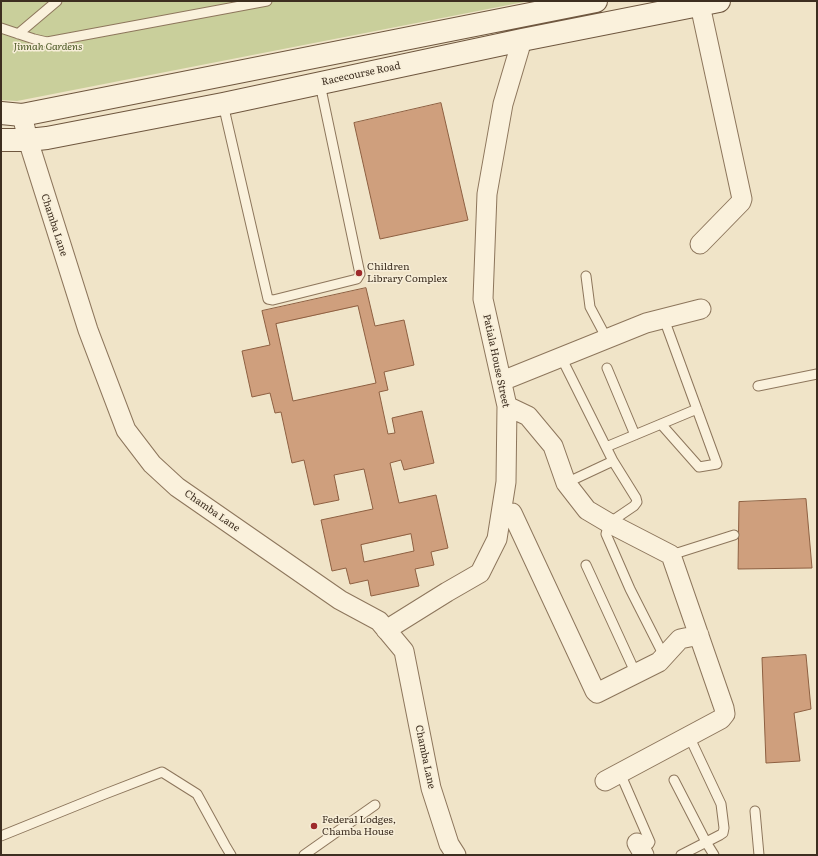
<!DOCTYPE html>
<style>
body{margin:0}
#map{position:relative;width:818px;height:856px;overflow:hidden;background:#f0e4c8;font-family:Literata,serif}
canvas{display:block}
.frame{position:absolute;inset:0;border:2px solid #3d2e20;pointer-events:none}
</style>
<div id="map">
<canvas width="818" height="856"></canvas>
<div class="frame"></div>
</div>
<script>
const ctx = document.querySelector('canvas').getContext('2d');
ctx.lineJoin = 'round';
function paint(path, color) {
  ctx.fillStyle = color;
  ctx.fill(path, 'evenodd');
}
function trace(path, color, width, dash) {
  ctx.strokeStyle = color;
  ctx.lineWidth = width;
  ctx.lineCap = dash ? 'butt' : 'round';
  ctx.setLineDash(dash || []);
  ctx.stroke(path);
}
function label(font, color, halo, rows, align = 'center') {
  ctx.font = font + ' Literata,serif';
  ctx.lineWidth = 3;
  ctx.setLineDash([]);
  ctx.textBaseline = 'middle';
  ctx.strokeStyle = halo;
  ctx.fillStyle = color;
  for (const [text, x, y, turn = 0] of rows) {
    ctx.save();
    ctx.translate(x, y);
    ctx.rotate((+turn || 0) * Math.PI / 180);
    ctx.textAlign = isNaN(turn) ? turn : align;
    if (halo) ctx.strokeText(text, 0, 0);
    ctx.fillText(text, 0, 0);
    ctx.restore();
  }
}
paint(new Path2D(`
 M 1,1 L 529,1 L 17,101 L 1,100 Z`), '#c9cf9b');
const building = new Path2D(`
 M 441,103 L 468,220 L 380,239 L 354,123 Z
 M 366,288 L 375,326 L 404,320 L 414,365 L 384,372 L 388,390 L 379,392 L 388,434 L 395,433 L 392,418 L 422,411 L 434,463 L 404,470 L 401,460 L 390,463 L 399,503 L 436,495 L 448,548 L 431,552 L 434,565 L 415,569 L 419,586 L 371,596 L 368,580 L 350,584 L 346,568 L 332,571 L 321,520 L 373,509 L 364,469 L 334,475 L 339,500 L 314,505 L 304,460 L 292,463 L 281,412 L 275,413 L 270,393 L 252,397 L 242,351 L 270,345 L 262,311 ZM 358,306 L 376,383 L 293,401 L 276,324 ZM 411,534 L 414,551 L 364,562 L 361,545 Z
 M 806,499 L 812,568 L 738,569 L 739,502 Z
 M 806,655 L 811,709 L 794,713 L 800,761 L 766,763 L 762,658 Z`);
paint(building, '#cf9f7d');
trace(building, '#8d5f41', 1);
const lane = new Path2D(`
 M 1,28 L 34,39 L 47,42 L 267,1
 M 18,34 L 57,1
 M 223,104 L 268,299 L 273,300 L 357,279 L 360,274 L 320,84
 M 586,276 L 590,307 L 607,339
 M 561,357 L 613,461 L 566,483
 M 607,368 L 635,435
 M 758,386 L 817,374
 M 661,424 L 699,467 L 717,464 L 664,319
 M 606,447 L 697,409
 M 613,461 L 636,498 L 637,502 L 634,506 L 609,523 L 606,534 L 630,589 L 664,656
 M 671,555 L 734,535
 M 586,565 L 636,674
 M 620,773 L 650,842 L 649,844 L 641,850
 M 674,780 L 706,842 L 714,855
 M 755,811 L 759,855
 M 1,836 L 105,794 L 162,772 L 197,794 L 225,845 L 231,855
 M 304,855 L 375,805
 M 681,855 L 720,835 L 723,833 L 724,828 L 721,804 L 689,736`);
const street = new Path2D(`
 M 700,5 L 742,199 L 741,202 L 700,244
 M 22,115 L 28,140 L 88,330 L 126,430 L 152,464 L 177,487 L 340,600 L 379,621 L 404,651 L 431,788 L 449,844 L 456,855
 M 502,381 L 646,323 L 701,309
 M 507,406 L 528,416 L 553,446 L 566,483 L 587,510 L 609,523 L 671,555 L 724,708 L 725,714 L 721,719 L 605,781
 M 501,513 L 512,513 L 513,515 L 595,691 L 597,693 L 659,662 L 680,639 L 699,635
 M 386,630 L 447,592 L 480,573 L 497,539 L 506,482 L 507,406 L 483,299 L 487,194 L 503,104 L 522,40
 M 637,843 L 644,855`);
const secondary = new Path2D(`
 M 1,113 L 22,115 L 596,1
 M 1,140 L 28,140 L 47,138 L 223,104 L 522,40 L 719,1`);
trace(lane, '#8d765c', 11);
trace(street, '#8d765c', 21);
trace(secondary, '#6f573f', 24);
trace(lane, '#faf1dc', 9);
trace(street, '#faf1dc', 19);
trace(secondary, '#faf1dc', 22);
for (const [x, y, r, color] of [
 [359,273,4,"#9e2a2b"],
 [314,826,4,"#9e2a2b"]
]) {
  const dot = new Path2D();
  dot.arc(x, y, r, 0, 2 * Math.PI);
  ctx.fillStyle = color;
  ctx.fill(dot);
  trace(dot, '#f7eed8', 1.5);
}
label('italic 10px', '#4d5a26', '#f7eed8', [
 ["Jinnah Gardens",48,47]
]);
label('10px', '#3d2e20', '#f7eed8', [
 ["Racecourse Road",361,74,-12],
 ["Chamba Lane",54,225,72],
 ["Patiala House Street",496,361,78],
 ["Chamba Lane",212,511,35],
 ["Chamba Lane",425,757,78]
]);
label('10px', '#3d2e20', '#f7eed8', [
 ["Children",367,267],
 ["Library Complex",367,279],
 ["Federal Lodges,",322,820],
 ["Chamba House",322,832]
], 'left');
</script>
